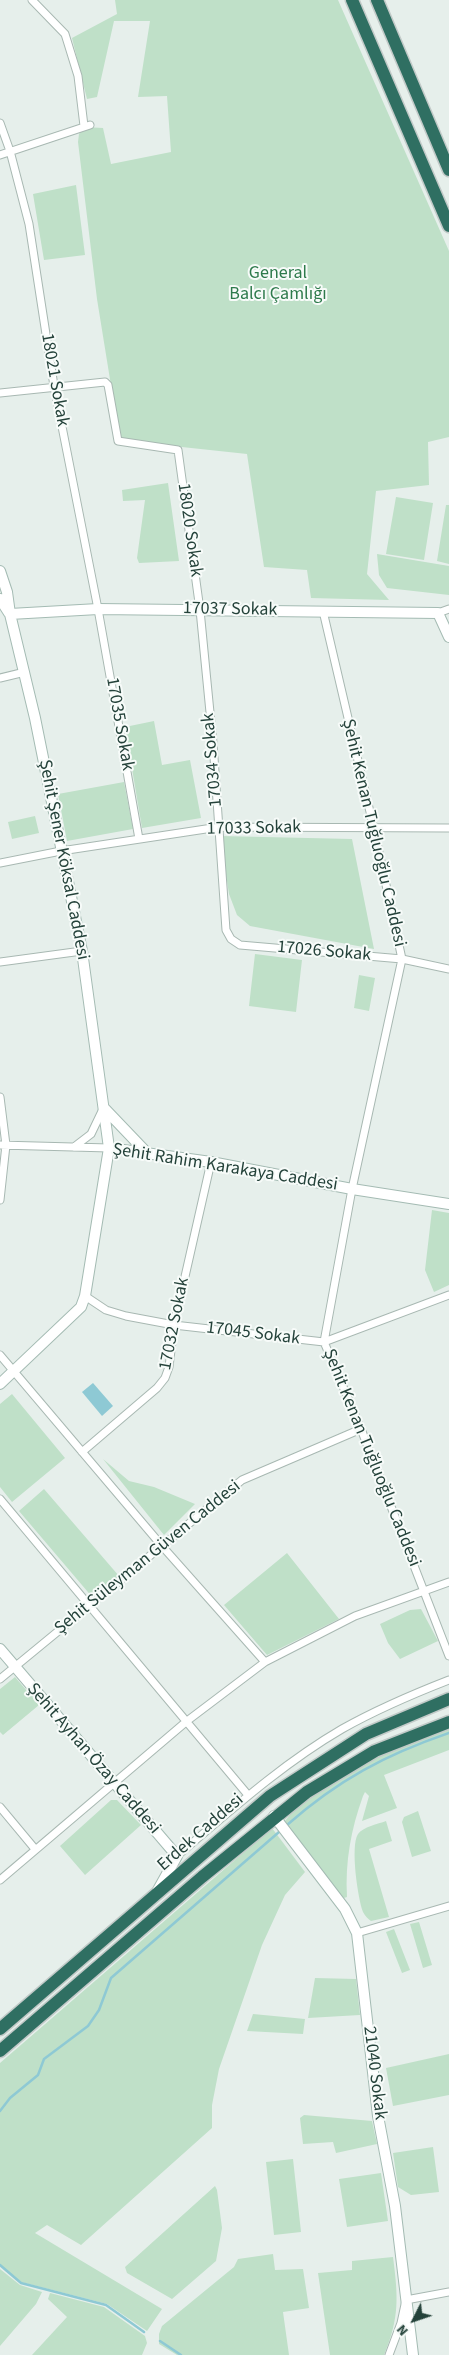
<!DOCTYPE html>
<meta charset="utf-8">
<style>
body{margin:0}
#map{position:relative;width:449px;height:2355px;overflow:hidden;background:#e6efeb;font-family:"Source Sans 3",sans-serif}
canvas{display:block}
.north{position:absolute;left:389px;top:2295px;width:50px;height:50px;-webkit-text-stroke:4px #f7fbf9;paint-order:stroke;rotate:229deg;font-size:14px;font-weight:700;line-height:20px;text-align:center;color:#24423a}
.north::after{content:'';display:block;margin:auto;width:18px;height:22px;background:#24423a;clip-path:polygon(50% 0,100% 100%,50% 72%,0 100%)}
</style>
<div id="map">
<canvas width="449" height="2355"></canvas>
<div class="north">N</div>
</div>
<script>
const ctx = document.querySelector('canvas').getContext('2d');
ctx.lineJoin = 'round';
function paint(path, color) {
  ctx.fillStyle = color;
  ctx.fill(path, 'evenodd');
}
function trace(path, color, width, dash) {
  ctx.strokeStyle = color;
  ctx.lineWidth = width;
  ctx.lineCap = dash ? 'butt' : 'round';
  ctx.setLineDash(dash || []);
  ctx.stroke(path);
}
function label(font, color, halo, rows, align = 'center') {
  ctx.font = font + ' "Source Sans 3",sans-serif';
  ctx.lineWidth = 4;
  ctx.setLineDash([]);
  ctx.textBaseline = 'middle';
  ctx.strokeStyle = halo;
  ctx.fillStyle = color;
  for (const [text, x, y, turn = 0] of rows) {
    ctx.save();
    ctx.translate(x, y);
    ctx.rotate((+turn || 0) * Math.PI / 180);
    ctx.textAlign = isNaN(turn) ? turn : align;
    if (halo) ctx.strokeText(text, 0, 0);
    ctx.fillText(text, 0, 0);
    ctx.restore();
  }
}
paint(new Path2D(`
 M 115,0 L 338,0 L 449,251 L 449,437 L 428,442 L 429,485 L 376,491 L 367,574 L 389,600 L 311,598 L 307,570 L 264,567 L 247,454 L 126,441 L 119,435 L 97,299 L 78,142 L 79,134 L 84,127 L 103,128 L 111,164 L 171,152 L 167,96 L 138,97 L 150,21 L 114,21 L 97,97 L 87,99 L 72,38 L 117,14 Z
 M 76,185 L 85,255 L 44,260 L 33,194 Z
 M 168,483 L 179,561 L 139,563 L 137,558 L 145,500 L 123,501 L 122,490 Z
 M 396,497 L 433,503 L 424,560 L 386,554 Z
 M 446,505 L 449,505 L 449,564 L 437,561 Z
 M 377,554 L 449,566 L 449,595 L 387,588 L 379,575 Z
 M 154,721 L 162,765 L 190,760 L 201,818 L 142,828 L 125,727 Z
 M 124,782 L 133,829 L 67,841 L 58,794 Z
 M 35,816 L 39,833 L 12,839 L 8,822 Z
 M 220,836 L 352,839 L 374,949 L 250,926 L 237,915 L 229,894 Z
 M 255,954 L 302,960 L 296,1012 L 249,1006 Z
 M 359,975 L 375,978 L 369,1011 L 354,1008 Z
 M 432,1210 L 449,1213 L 449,1285 L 434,1292 L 425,1270 Z
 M 12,1394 L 65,1458 L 12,1502 L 0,1487 L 0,1404 Z
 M 103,1459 L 129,1481 L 154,1487 L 195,1504 L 164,1535 Z
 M 44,1489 L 119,1576 L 93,1598 L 19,1511 Z
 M 287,1553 L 339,1619 L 267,1655 L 224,1605 Z
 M 421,1609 L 438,1641 L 400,1659 L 388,1643 L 380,1624 L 410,1610 Z
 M 15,1677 L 39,1705 L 3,1735 L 0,1732 L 0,1689 Z
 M 449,1726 L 449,1750 L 384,1775 L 397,1808 L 362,1821 L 369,1796 L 365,1792 L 363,1796 C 351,1829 345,1862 347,1897 L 344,1898 L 310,1860 L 285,1821 L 297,1806 L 357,1765 Z
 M 111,1800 L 117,1800 L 141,1825 L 85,1875 L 60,1846 Z
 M 418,1811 L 431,1851 L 412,1857 L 402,1822 L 404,1817 Z
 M 386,1821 L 392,1841 L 369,1849 L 389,1917 L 371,1921 C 368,1919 365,1916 363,1912 C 358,1899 350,1846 358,1834 C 363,1827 378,1824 386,1821 Z
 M 272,1828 L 305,1872 L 285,1895 L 262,1945 L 219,2069 L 212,2105 L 212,2128 L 81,2245 L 47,2225 L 35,2233 L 162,2309 L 147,2331 L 107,2304 L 21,2282 L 0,2265 L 0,2063 Z
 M 419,1922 L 432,1965 L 423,1968 L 410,1924 Z
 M 394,1929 L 410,1970 L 402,1973 L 386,1932 Z
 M 315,1978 L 356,1979 L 360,2015 L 308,2018 Z
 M 253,2014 L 305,2019 L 303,2034 L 247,2031 Z
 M 449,2054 L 449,2095 L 393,2106 L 386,2068 Z
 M 304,2115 L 372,2121 L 377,2144 L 336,2153 L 333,2142 L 303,2144 L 300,2118 Z
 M 433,2147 L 439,2192 L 411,2195 L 398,2187 L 393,2153 Z
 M 293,2159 L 301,2232 L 274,2235 L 266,2162 Z
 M 381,2173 L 388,2221 L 347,2227 L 339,2179 Z
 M 215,2186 L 217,2190 L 222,2228 L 216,2261 L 172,2299 L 127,2273 L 125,2267 Z
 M 273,2254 L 275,2270 L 303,2269 L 309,2308 L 283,2312 L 289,2355 L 177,2355 L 159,2344 L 159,2334 L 162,2326 L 234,2267 L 238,2259 Z
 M 393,2257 C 398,2296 400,2317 384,2355 L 330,2355 L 318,2273 L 352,2270 L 352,2261 Z
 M 0,2269 L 20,2285 L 42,2292 L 36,2304 L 0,2346 Z
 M 50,2293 L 104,2307 L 145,2336 L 147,2343 L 142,2355 L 32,2355 L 67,2317 L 48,2299 Z`), '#bfe0c8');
paint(new Path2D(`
 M 93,1383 L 113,1406 L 102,1416 L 82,1392 Z`), '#8ec9d4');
trace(new Path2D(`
 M 287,1825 C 338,1780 385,1755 449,1733
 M 0,2111 L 10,2098 L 38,2075 L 44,2059 L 88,2026 L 99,2010 L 111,1978 L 279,1832
 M 0,2265 L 21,2283 L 106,2305 L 144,2332
 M 160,2341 L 181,2355`), '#8ec9d4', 2.5);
const street = new Path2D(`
 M 32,0 L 65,34 L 78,76 L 84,126
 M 0,123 L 10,151 L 29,224 L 54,386 L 98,609 L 139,839
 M 0,155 L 90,125
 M 0,393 L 105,382 L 108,385 L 118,441 L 178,450 L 200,610 L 213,743 L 226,930 L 231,939 L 240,945 L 402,959 L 449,969
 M 323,611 L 374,829 L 402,959 L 352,1189 L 324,1342 L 361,1429 L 449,1656
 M 438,613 L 449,609
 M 0,678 L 25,672
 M 0,863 L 61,851 L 219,827 L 449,828
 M 0,962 L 82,951
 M 0,1097 L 6,1145 L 0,1200
 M 0,1145 L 109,1148
 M 74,1147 L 91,1134 L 103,1109
 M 85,1296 L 106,1310 L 126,1316 L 174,1325 L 324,1342 L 449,1295
 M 0,1355 L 162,1546 L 265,1662
 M 82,1452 L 157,1388 L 165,1378 L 169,1367 L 174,1325 L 211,1162
 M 0,1499 L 248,1795
 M 0,1679 L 242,1480 L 361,1429
 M 0,1807 L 35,1849
 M 177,1856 C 230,1811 282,1764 342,1729 C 376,1710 413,1694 449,1680
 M 0,1880 L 187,1721 L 265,1662 L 355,1616 L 449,1582
 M 357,1933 L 449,1906
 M 389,2355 L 401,2323 L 406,2300 L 449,2292`);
const secondary = new Path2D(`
 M 0,571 L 7,592 L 10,614 L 35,718 L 82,951 L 109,1148 L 85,1296 L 81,1307 L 0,1384
 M 0,599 L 9,613
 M 10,614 L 98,609 L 438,613 L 449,637
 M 104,1108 L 147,1153
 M 109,1148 L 211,1162 L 352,1189 L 449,1204
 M 0,1649 L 177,1856 L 158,1890
 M 274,1816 L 345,1909 L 357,1933 L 378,2116 L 395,2206 L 413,2355`);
const highway = new Path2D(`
 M 352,0 L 449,226
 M 377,0 L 449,170
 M 0,2029 L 270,1796 L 366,1734 L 449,1699
 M 0,2051 L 202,1877 L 307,1792 L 375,1751 L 449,1722`);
trace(street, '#a8b8b2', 9);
trace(secondary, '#a4bbb3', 12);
trace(highway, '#c2cac8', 15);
trace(street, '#fff', 7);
trace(secondary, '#fff', 10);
trace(highway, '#2f6f62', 12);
label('18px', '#2d7a4b', '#f7fbf9', [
 ["General",278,274],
 ["Balcı Çamlığı",278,295]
]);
label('18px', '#24423a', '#f7fbf9', [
 ["18021 Sokak",54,380,80],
 ["18020 Sokak",189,530,82],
 ["17037 Sokak",230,610,1],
 ["17035 Sokak",119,724,80],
 ["17034 Sokak",213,760,-95],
 ["17033 Sokak",254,829,-1],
 ["Şehit Kenan Tuğluoğlu Caddesi",373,833,77],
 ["Şehit Şener Köksal Caddesi",63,860,79],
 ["17026 Sokak",324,952,5],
 ["Şehit Rahim Karakaya Caddesi",225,1168,9],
 ["17032 Sokak",175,1324,-79],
 ["17045 Sokak",253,1334,7],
 ["Şehit Kenan Tuğluoğlu Caddesi",371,1458,68],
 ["Şehit Süleyman Güven Caddesi",148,1558,-39],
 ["Şehit Ayhan Özay Caddesi",93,1759,49],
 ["Erdek Caddesi",201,1833,-41],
 ["21040 Sokak",374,2073,83]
]);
</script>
